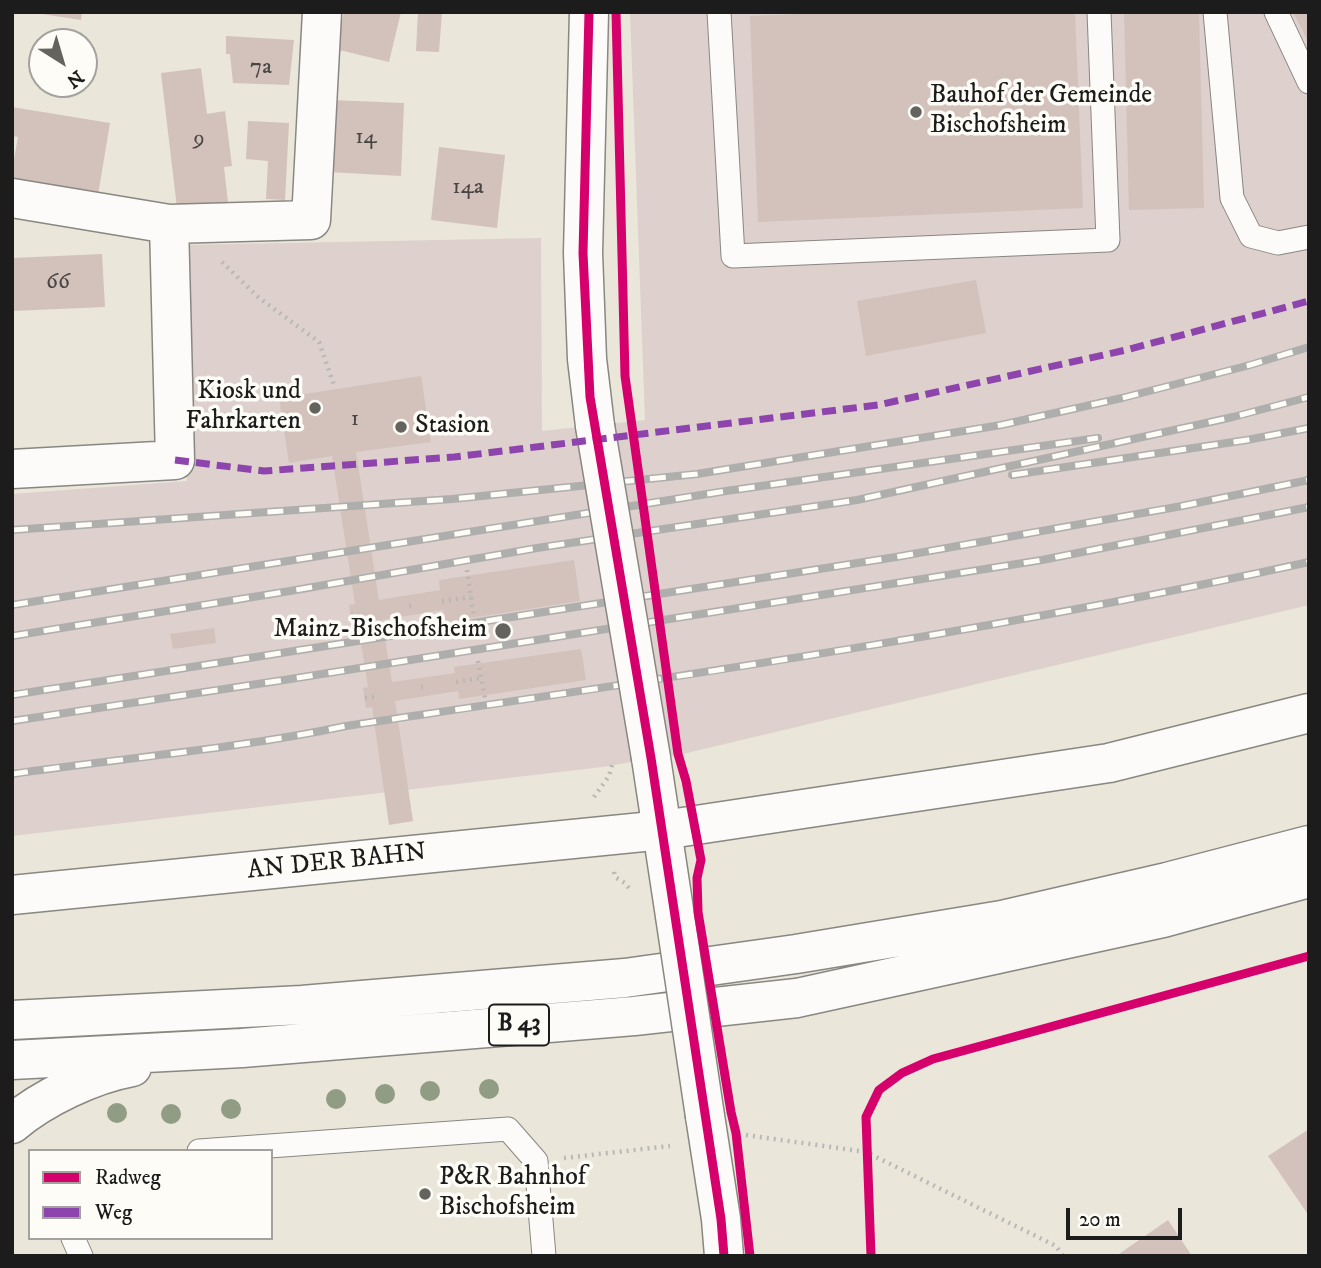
<!DOCTYPE html>
<style>
body{margin:0}
#map{position:relative;width:1321px;height:1268px;overflow:hidden;background:#eae6da;font-family:"IM FELL DW Pica",serif}
canvas{display:block}
.frame{position:absolute;inset:0;border:14px solid #1c1c1c;pointer-events:none}
.legend{position:absolute;left:28px;top:1149px;width:245px;height:91px;box-sizing:border-box;background:#fdfcf7;border:2px solid #a3a29f;margin:0;padding:9px 12px;list-style:none;font-size:21px;color:#1c1c1c}
.legend li{display:flex;align-items:center;gap:14px;height:35px}
.legend b{width:35px;border:2px solid #a3a29f}
.north{position:absolute;left:28px;top:28px;width:70px;height:70px;box-sizing:border-box;background:#fdfcf7;border:2px solid #a3a29f;border-radius:50%;rotate:143deg;font-size:19px;font-weight:700;line-height:28px;text-align:center;color:#1c1c1c}
.north::after{content:'';display:block;margin:auto;width:24px;height:32px;background:#64635e;clip-path:polygon(50% 0,100% 100%,50% 72%,0 100%)}
.scale{position:absolute;left:1066px;top:1208px;width:116px;height:32px;box-sizing:border-box;border:4px solid #1c1c1c;border-top:0;padding-left:9px;font-size:21px;line-height:24px;white-space:nowrap;color:#1c1c1c;-webkit-text-stroke:5px #fdfcf7;paint-order:stroke}
</style>
<div id="map">
<canvas width="1321" height="1268"></canvas>
<div class="frame"></div>
<ul class="legend">
<li><b style="height:9px;background:#d6006c"></b>Radweg</li>
<li><b style="height:9px;background:#8e44ad"></b>Weg</li>
</ul>
<div class="north">N</div>
<div class="scale">20 m</div>
</div>
<script>
const ctx = document.querySelector('canvas').getContext('2d');
ctx.lineJoin = 'round';
function paint(path, color) {
  ctx.fillStyle = color;
  ctx.fill(path, 'evenodd');
}
function trace(path, color, width, dash) {
  ctx.strokeStyle = color;
  ctx.lineWidth = width;
  ctx.lineCap = dash ? 'butt' : 'round';
  ctx.setLineDash(dash || []);
  ctx.stroke(path);
}
function label(font, color, halo, rows, align = 'center') {
  ctx.font = font + ' "IM FELL DW Pica",serif';
  ctx.lineWidth = 7;
  ctx.setLineDash([]);
  ctx.textBaseline = 'middle';
  ctx.strokeStyle = halo;
  ctx.fillStyle = color;
  for (const [text, x, y, turn = 0] of rows) {
    ctx.save();
    ctx.translate(x, y);
    ctx.rotate((+turn || 0) * Math.PI / 180);
    ctx.textAlign = isNaN(turn) ? turn : align;
    if (halo) ctx.strokeText(text, 0, 0);
    ctx.fillText(text, 0, 0);
    ctx.restore();
  }
}
paint(new Path2D(`
 M 630,12 L 1309,12 L 1309,605 L 687,753 L 602,767 L 12,836 L 12,494 L 187,481 L 184,245 L 541,238 L 542,431 L 645,420 Z`), '#ddd0cd');
paint(new Path2D(`
 M 29,12 L 82,12 L 81,20 Z
 M 344,12 L 401,12 L 389,62 L 335,49 Z
 M 418,12 L 442,12 L 439,52 L 416,51 Z
 M 847,12 L 1075,12 L 1083,208 L 758,222 L 750,16 Z
 M 1124,12 L 1199,12 L 1204,208 L 1129,210 Z
 M 1293,12 L 1309,12 L 1309,43 Z
 M 226,36 L 294,40 L 289,85 L 233,83 L 230,54 L 226,54 Z
 M 201,68 L 207,114 L 225,111 L 232,166 L 224,167 L 228,202 L 177,208 L 161,73 Z
 M 331,100 L 404,103 L 401,176 L 328,172 Z
 M 12,107 L 110,123 L 97,201 L 12,187 L 12,170 L 18,137 L 12,136 Z
 M 248,121 L 289,123 L 285,200 L 266,199 L 268,161 L 246,159 Z
 M 439,147 L 505,155 L 497,228 L 431,220 Z
 M 102,254 L 105,307 L 12,311 L 12,258 Z
 M 976,280 L 986,333 L 866,356 L 857,301 Z
 M 421,376 L 431,442 L 356,452 L 379,600 L 440,590 L 439,580 L 574,560 L 580,601 L 445,622 L 443,610 L 382,620 L 392,682 L 455,673 L 454,667 L 581,649 L 586,680 L 459,699 L 458,691 L 395,701 L 413,821 L 389,825 L 372,707 L 366,708 L 363,688 L 368,687 L 358,624 L 352,625 L 349,605 L 355,604 L 332,456 L 289,463 L 279,398 Z
 M 214,628 L 216,643 L 173,649 L 170,634 Z
 M 1309,1129 L 1309,1216 L 1268,1156 Z
 M 1168,1220 L 1192,1256 L 1116,1256 Z`), '#d3c2bb');
const service = new Path2D(`
 M 719,12 L 733,256 L 1108,240 L 1099,12
 M 1215,12 L 1232,198 L 1251,236 L 1278,243 L 1309,237
 M 1276,12 L 1309,82
 M 199,1151 L 508,1129 L 536,1161 L 544,1256
 M 73,1238 L 81,1256`);
const minor = new Path2D(`
 M 12,198 L 169,224 L 311,220 L 322,12
 M 12,469 L 175,460 L 169,224
 M 12,895 L 663,830`);
const tertiary = new Path2D(`
 M 589,12 L 583,253 L 587,359 L 595,426
 M 651,758 L 675,916
 M 705,1116 L 721,1219 L 724,1256`);
const trunk = new Path2D(`
 M 663,830 L 1109,763 L 1309,713
 M 12,1020 L 302,1005 L 625,978 L 796,954 L 1002,920 L 1167,882 L 1309,845
 M 12,1060 L 242,1048 L 634,1016 L 797,998 L 1163,918 L 1309,878
 M 12,1124 C 42,1098 93,1074 132,1067`);
trace(service, '#898781', 25);
trace(minor, '#898781', 41);
trace(tertiary, '#898781', 41);
trace(trunk, '#898781', 41);
trace(new Path2D(`
 M 222,262 L 258,297 L 319,342 L 335,388
 M 467,570 L 474,617
 M 442,601 L 471,597
 M 409,606 L 413,605
 M 351,615 L 359,614
 M 478,661 L 485,698
 M 456,682 L 481,678
 M 421,687 L 425,687
 M 365,698 L 375,697
 M 594,797 L 609,776 L 612,765
 M 614,872 L 615,877 L 625,883 L 631,891
 M 746,1135 L 866,1152 L 1056,1246 L 1063,1256
 M 564,1158 L 670,1146`), '#b9b8b6', 4.5, [2, 5]);
trace(service, '#fcfbf9', 23);
trace(minor, '#fcfbf9', 38);
trace(tertiary, '#fcfbf9', 38);
trace(trunk, '#fcfbf9', 38);
const rail = new Path2D(`
 M 1012,475 L 1247,440 L 1309,428
 M 12,530 L 452,499 L 697,474 L 1001,425 L 1122,398 L 1250,365 L 1309,347
 M 12,605 L 726,491 L 1098,438
 M 12,636 L 290,591 L 537,548 L 857,500 L 1233,417 L 1309,397
 M 12,695 L 896,557 L 1182,506 L 1309,480
 M 12,721 L 284,680 L 1042,560 L 1309,507
 M 12,774 C 123,758 236,749 346,726 C 668,678 991,632 1309,562`);
trace(rail, '#aeaeac', 8);
trace(rail, '#fdfcf7', 5, [16]);
const tertiaryBridge = new Path2D(`
 M 595,426 L 651,758
 M 675,916 L 705,1116`);
trace(tertiaryBridge, '#898781', 41, []);
trace(tertiaryBridge, '#fcfbf9', 38);
trace(new Path2D(`
 M 175,460 L 264,471 L 454,457 L 878,405 L 1126,350 L 1309,301`), '#8e44ad', 7, [14, 7]);
trace(new Path2D(`
 M 589,12 L 583,253 L 590,397 L 651,758 L 721,1219 L 724,1256
 M 616,12 L 625,376 L 678,754 L 686,781 L 701,860 L 697,878 L 698,912 L 731,1112 L 736,1133 L 750,1256
 M 871,1256 L 866,1117 L 879,1090 L 902,1073 L 933,1059 L 1309,956`), '#d6006c', 9);
ctx.fillStyle = '#919c85';
for (const [x, y] of [
 [489,1089],
 [430,1091],
 [385,1094],
 [336,1099],
 [231,1109],
 [117,1113],
 [171,1114]
]) {
  ctx.beginPath();
  ctx.arc(x, y, 10, 0, 2 * Math.PI);
  ctx.fill();
}
for (const [x, y, r, color] of [
 [916,112,7,"#64635e"],
 [315,408,7,"#64635e"],
 [401,427,7,"#64635e"],
 [503,631,9,"#64635e"],
 [425,1194,7,"#64635e"]
]) {
  const dot = new Path2D();
  dot.arc(x, y, r, 0, 2 * Math.PI);
  ctx.fillStyle = color;
  ctx.fill(dot);
  trace(dot, '#fdfcf7', 2.5);
}
label('23px', '#4a4644', null, [
 ["7a",261,68],
 ["14",366,138],
 ["9",199,140],
 ["14a",468,188],
 ["66",58,283],
 ["1",355,420]
]);
for (const [x, y, w] of [
 [519,1025,60]
]) {
  const box = new Path2D();
  box.roundRect(x - w / 2, y - 20.5, w, 41, 5);
  ctx.fillStyle = '#fdfcf7';
  ctx.fill(box);
  trace(box, '#1c1c1c', 2);
}
label('bold 24px', '#1c1c1c', null, [
 ["B 43",519,1025]
]);
label('26px', '#1c1c1c', '#fdfcf7', [
 ["Bauhof der Gemeinde",930,97],
 ["Bischofsheim",930,127],
 ["Kiosk und",301,393,"right"],
 ["Fahrkarten",301,423,"right"],
 ["Stasion",415,427],
 ["Mainz-Bischofsheim",487,631,"right"],
 ["P&R Bahnhof",439,1179],
 ["Bischofsheim",439,1209]
], 'left');
label('26px', '#1c1c1c', '#fdfcf7', [
 ["AN DER BAHN",337,863,-6]
]);
</script>
